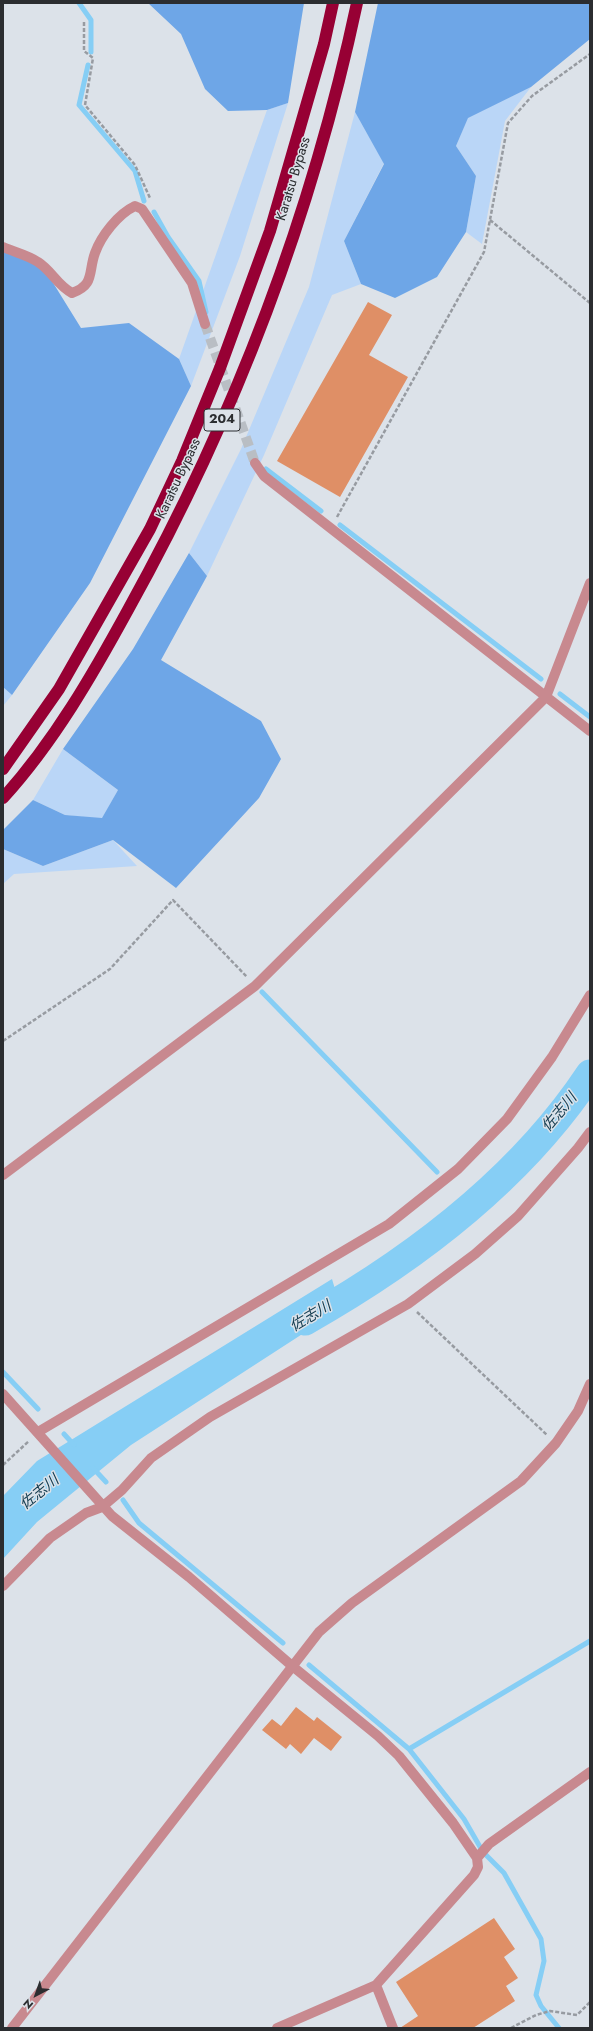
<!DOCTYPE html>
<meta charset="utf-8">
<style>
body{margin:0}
#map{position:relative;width:593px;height:2031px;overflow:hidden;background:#dce2e9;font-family:Jost,sans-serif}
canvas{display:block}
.frame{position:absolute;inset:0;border:4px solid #2b2d30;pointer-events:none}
.north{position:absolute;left:16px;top:1975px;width:40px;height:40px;-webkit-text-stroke:3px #dce2e9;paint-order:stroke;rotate:221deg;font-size:11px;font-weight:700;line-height:16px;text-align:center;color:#2b2d30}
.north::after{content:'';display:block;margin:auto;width:14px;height:18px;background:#2b2d30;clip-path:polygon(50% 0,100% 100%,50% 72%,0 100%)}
</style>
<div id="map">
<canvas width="593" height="2031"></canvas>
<div class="frame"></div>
<div class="north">N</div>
</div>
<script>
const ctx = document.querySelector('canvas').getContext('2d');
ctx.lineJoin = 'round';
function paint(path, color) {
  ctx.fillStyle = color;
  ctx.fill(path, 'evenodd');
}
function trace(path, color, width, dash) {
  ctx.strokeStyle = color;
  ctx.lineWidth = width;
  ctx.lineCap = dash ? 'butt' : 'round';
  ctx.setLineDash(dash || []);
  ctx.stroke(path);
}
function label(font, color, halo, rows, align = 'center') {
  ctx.font = font + ' Jost,"Noto Sans JP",sans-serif';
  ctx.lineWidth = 3;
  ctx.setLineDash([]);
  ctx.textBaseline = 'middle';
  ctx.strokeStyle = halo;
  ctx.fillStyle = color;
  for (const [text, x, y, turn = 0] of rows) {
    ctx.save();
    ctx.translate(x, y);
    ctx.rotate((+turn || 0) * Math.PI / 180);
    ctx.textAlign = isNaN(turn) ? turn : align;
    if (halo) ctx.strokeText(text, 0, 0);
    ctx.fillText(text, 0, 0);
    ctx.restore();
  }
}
paint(new Path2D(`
 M 531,87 L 505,121 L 482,244 L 466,232 L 476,176 L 456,146 L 468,117 Z
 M 288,103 L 240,256 L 191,386 L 179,359 L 267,110 Z
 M 355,112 L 384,163 L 344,241 L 361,284 L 332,295 L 264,455 L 207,576 L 189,553 L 241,449 L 309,287 Z
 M 3,687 L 12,695 L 3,706 Z
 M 63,749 L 118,790 L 102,819 L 65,815 L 33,800 Z
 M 113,840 L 137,866 L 14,874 L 3,884 L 3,849 L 43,866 Z`), '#bad6f7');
paint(new Path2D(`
 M 148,3 L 304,3 L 288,103 L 267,110 L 228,111 L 205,89 L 181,34 Z
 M 378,3 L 590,3 L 590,39 L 531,87 L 468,118 L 456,146 L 476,176 L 466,232 L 437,277 L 395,298 L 361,284 L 344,241 L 384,164 L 355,112 Z
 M 3,242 L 5,246 L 42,265 L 81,328 L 129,323 L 179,359 L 191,386 L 90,583 L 12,695 L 3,687 Z
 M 189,553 L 207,576 L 161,660 L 261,721 L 281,759 L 259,798 L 176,888 L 113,840 L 43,866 L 3,849 L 3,830 L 33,800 L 65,815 L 102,818 L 118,790 L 63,749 L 133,649 Z`), '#6ea6e7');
paint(new Path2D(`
 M 332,1279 L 341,1309 L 131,1445 L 37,1522 L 3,1559 L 3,1496 L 37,1461 Z`), '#86cef5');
trace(new Path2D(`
 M 79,3 L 91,20 L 91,52
 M 88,65 L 79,105 L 135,171 L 144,201
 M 154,212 L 168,237 L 199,281 L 206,312
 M 266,469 L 321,511
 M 340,525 L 541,679
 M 560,694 L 590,717
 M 262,992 L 437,1172
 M 3,1372 L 38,1409
 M 64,1434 L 74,1445
 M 93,1468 L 106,1482
 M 123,1500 L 139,1523 L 283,1643
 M 309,1665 L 409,1749 L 464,1819 L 483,1852 L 504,1873 L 541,1939 L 544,1961 L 536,1995 L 541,2006 L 559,2028
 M 409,1749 L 590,1641`), '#86cef5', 5);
trace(new Path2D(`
 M 305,1321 C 413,1260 521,1178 590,1074`), '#86cef5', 29);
paint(new Path2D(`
 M 368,302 L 392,315 L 369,355 L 408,377 L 340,497 L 277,461 Z
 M 296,1707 L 314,1721 L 317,1717 L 342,1737 L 331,1751 L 314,1738 L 301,1754 L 290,1744 L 286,1749 L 262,1730 L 272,1719 L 281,1726 Z
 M 494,1918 L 515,1949 L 504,1957 L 518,1978 L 506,1986 L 515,2001 L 473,2028 L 400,2028 L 418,2016 L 396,1982 Z`), '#df8f66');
trace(new Path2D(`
 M 205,324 L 255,463`), '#b9bec4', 10, [10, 5]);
trace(new Path2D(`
 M 84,22 L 84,51 L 93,58 L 85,105 L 135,165 L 150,198
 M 490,220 L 590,303
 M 337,517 L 484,252 L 508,123 L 532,96 L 590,54
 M 3,1041 L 110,969 L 173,900 L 247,977
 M 417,1312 L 547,1435
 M 3,1465 L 29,1441
 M 511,2028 L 536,2015 L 550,2011 L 577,2015 L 590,2002`), '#979ba1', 2.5, [4, 2]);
trace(new Path2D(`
 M 3,247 C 14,252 28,255 38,262 C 52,271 57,285 72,293 C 95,285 88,272 95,253 C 101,236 118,214 135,206 L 142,209 L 192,283 L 205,324
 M 255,463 L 264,476 L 590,731
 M 3,1175 L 255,986 L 546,697 L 590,583
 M 3,1394 L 112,1516 L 189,1577 L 291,1665 L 378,1736 L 399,1756 L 453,1823 L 477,1858 L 478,1867 L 474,1875 L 376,1985 L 393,2028
 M 38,1432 L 389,1224 L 458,1169 L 507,1119 L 552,1057 L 590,995
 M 3,1586 L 50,1538 L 86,1513 L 102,1507 L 122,1490 L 151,1458 L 210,1417 L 408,1304 L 475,1254 L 518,1216 L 578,1148 L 590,1132
 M 477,1858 L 489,1844 L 590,1772
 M 12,2028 L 319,1632 L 352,1603 L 521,1481 L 556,1443 L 578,1411 L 590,1384
 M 277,2028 L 376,1985`), '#c8898f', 10);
trace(new Path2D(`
 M 3,769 L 59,689 L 150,529 L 182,461 L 220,368 L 270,231 L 324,44 L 333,3
 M 3,798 C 54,742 93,674 129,608 C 234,419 312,214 357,3`), '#970034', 12);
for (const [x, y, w] of [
 [222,420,36]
]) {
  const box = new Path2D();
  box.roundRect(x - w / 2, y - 11, w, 22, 3);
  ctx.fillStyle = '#dce2e9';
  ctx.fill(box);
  trace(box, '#2b2d30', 1);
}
label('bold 13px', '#2b2d30', null, [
 ["204",222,420]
]);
label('14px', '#2b2d30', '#dce2e9', [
 ["Karatsu Bypass",294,179,-73],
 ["Karatsu Bypass",179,479,-65]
]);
label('italic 15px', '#123b4f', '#dce2e9', [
 ["佐志川",560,1113,-50],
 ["佐志川",311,1317,-31],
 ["佐志川",40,1493,-39]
]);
</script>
